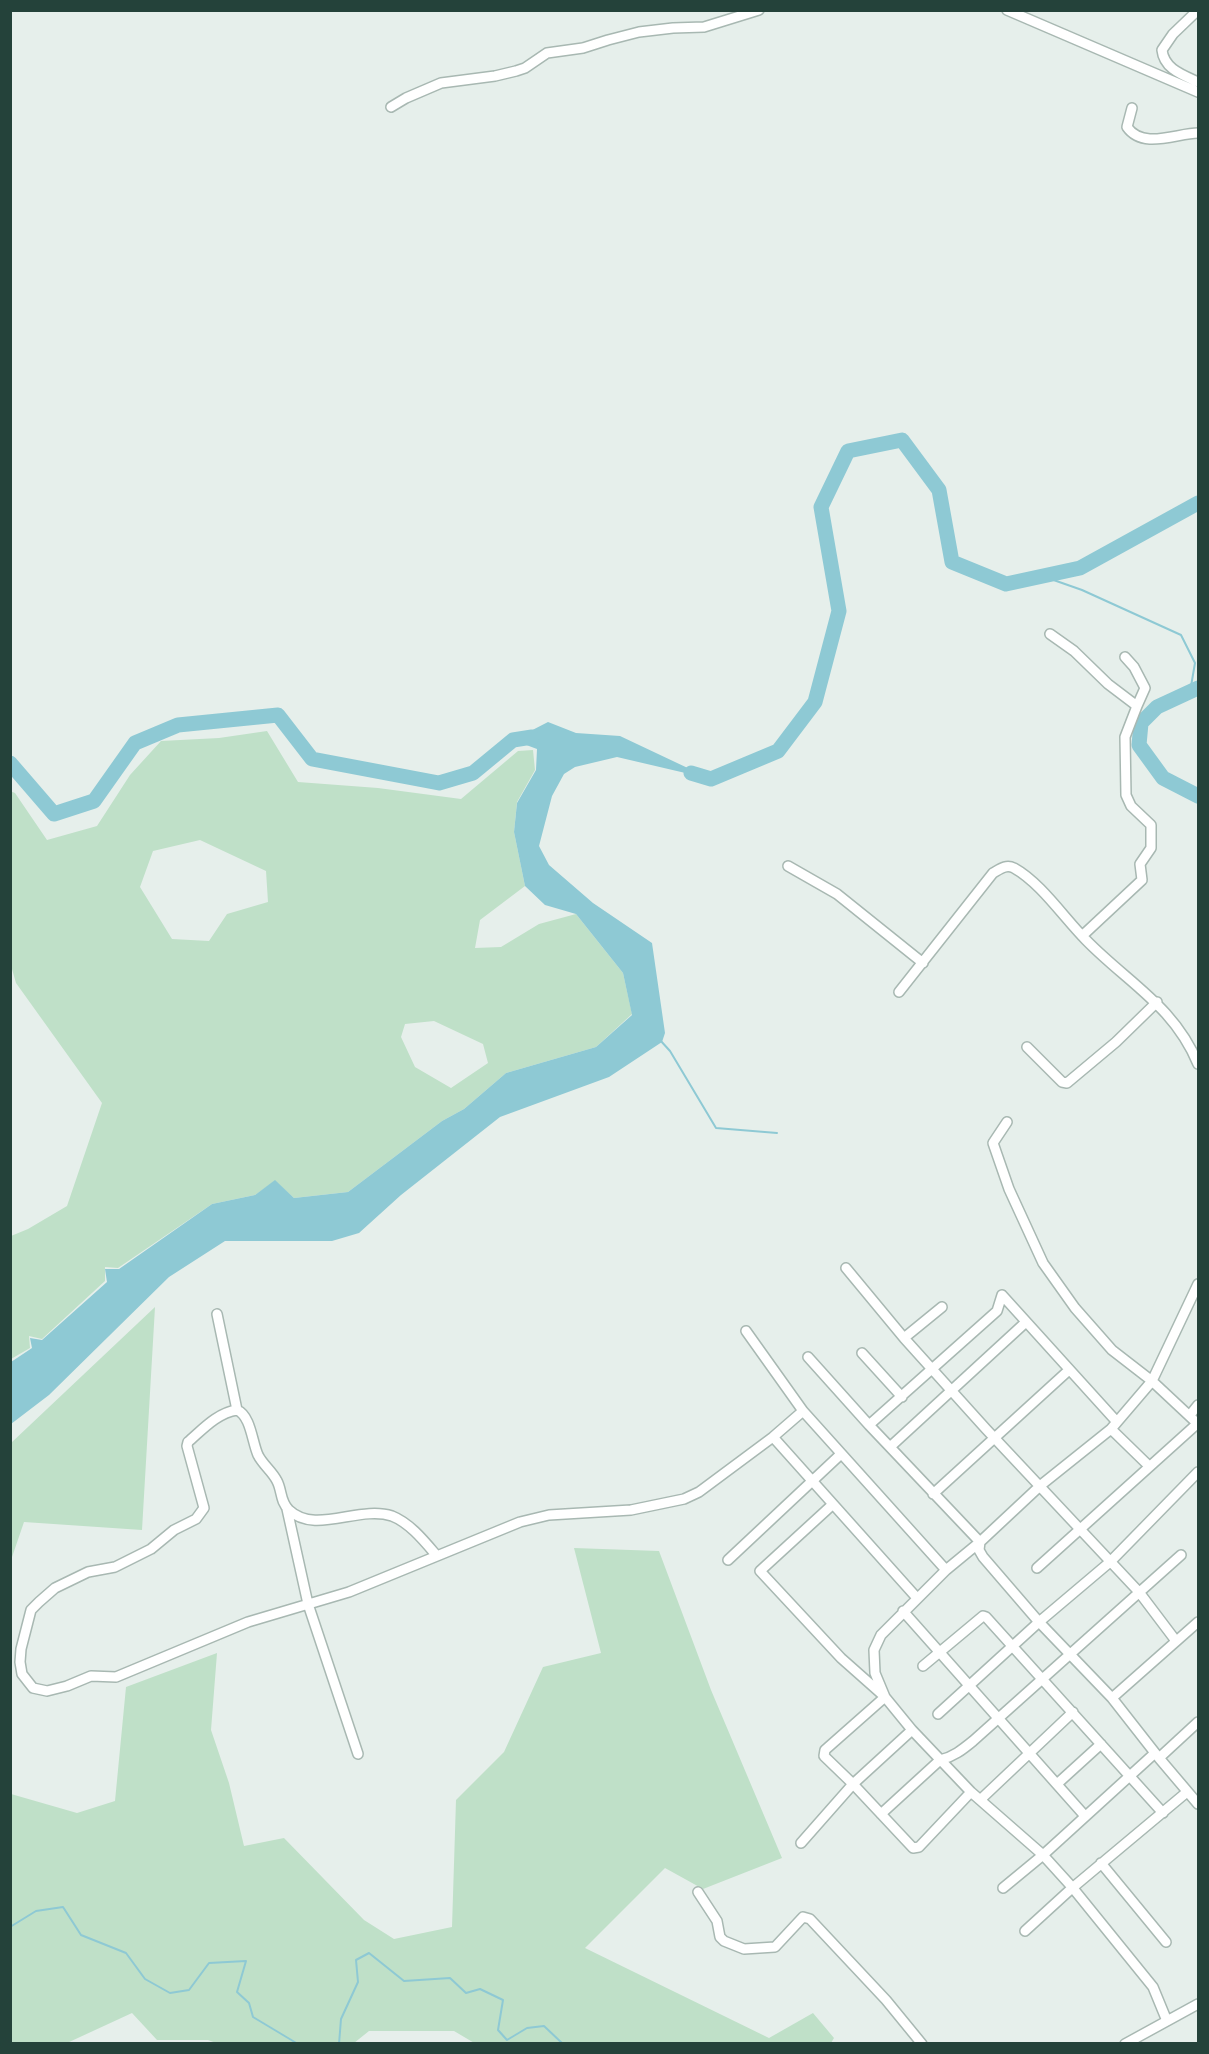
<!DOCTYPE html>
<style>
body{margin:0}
#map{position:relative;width:1209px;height:2054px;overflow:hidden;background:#e6efeb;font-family:Mulish,sans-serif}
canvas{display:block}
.frame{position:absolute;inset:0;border:12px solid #24423a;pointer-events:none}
</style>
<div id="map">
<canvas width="1209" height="2054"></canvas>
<div class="frame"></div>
</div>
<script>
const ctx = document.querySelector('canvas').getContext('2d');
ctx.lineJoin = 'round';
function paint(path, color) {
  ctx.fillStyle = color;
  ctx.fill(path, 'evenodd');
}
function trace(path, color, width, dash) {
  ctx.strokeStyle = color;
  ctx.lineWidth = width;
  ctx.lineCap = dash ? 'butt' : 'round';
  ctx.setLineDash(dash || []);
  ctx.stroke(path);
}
paint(new Path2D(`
 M 267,731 L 298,782 L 378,788 L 461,799 L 518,751 L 533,750 L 535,770 L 517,802 L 514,832 L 525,886 L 480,920 L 475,948 L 501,947 L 539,924 L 576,914 L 623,973 L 632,1014 L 596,1047 L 506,1073 L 464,1109 L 442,1121 L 348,1192 L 294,1198 L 275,1181 L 255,1195 L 212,1204 L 118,1268 L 105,1267 L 105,1281 L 42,1339 L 29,1336 L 30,1348 L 11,1359 L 11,1236 L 28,1229 L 67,1206 L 102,1103 L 16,983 L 10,962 L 10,791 L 15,793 L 47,840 L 97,826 L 130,775 L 161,741 L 219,738 ZM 200,840 L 266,871 L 268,902 L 227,914 L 209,941 L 172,939 L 140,887 L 153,851 ZM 434,1021 L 483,1044 L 488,1063 L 451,1088 L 415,1067 L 401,1037 L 405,1024 Z
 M 155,1307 L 142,1530 L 24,1522 L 11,1560 L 11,1443 Z
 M 574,1548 L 659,1551 L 711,1690 L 782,1858 L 703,1889 L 665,1868 L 585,1948 L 769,2038 L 813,2013 L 834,2038 L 831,2043 L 476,2044 L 454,2031 L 369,2031 L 354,2043 L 219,2044 L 208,2040 L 157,2040 L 132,2013 L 67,2043 L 11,2043 L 11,1794 L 77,1813 L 115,1801 L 126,1687 L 217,1653 L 211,1730 L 229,1783 L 244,1846 L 284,1838 L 364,1920 L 394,1939 L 452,1927 L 456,1800 L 504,1752 L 543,1667 L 601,1653 Z`), '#bfe0c8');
paint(new Path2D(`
 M 548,722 L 576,733 L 620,736 L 711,779 L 617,757 L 575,767 L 564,774 L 552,796 L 539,846 L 549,865 L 593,903 L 652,943 L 665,1033 L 662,1042 L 609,1077 L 500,1117 L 401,1195 L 359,1233 L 332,1241 L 225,1241 L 169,1277 L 49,1395 L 11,1424 L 11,1362 L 32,1348 L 30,1338 L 42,1340 L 107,1282 L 105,1269 L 119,1269 L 212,1204 L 255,1195 L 275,1180 L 294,1198 L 348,1192 L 442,1121 L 464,1109 L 506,1073 L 596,1047 L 632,1015 L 623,973 L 576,914 L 545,905 L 525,886 L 514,832 L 517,803 L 536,770 L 537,749 L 513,740 Z`), '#8ec9d4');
trace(new Path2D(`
 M 1045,577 L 1082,590 L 1181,635 L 1195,663 L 1190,692
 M 660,1040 L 670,1051 L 716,1128 L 777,1133
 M 10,1927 L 36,1911 L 63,1907 L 81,1935 L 126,1953 L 145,1979 L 170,1993 L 189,1990 L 209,1963 L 246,1961 L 237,1992 L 249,2003 L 253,2017 L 298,2044
 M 339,2044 L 341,2019 L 358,1982 L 356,1960 L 369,1953 L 404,1981 L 450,1978 L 466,1993 L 480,1989 L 503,2000 L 498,2030 L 507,2040 L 527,2028 L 544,2026 L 563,2044`), '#8ec9d4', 2);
trace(new Path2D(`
 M 1198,688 L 1157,707 L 1141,723 L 1139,745 L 1163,778 L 1198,796
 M 10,763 L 54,814 L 94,801 L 135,743 L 178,725 L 278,715 L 312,759 L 439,783 L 473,773 L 513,740 L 532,737
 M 691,773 L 711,779 L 778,751 L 815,702 L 839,611 L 821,507 L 848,451 L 902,440 L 939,490 L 952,562 L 1006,584 L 1080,568 L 1198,503`), '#8ec9d4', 15);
const minor = new Path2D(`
 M 1007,10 L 1198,92
 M 1198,10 L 1173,34 L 1162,50 C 1164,69 1183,75 1198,82
 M 391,107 L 406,98 L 441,83 L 495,76 L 516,71 L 525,68 L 547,53 L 583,48 L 608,40 L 639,32 L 673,28 L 704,27 L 759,10
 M 1132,108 L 1127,127 C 1143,150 1177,133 1198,133
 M 1050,634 L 1074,651 L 1108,684 L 1137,706 L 1125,737 L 1126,795 L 1131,806 L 1151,825 L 1151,848 L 1140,864 L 1142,880 L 1082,936
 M 1125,657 L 1134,667 L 1145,688 L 1137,706
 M 788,866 L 837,894 L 923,963
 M 899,992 L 993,873 C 1000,869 1006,864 1014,868 C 1041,883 1064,918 1086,940 C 1128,983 1174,1006 1198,1064
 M 1027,1047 L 1062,1082 L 1067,1083 L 1116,1042 L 1157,1002
 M 1007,1122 L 993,1143 L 1009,1189 L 1043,1263 L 1075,1308 L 1112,1350 L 1152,1381 L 1198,1424
 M 846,1268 L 904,1338 L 986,1429 L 1139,1592 L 1176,1641
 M 1198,1284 L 1152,1381 L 1111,1429 L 1041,1485 L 980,1542 L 979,1550 L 983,1557 L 1039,1622 L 1112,1698 L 1159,1758 L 1198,1804
 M 1002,1295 L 1117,1422
 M 217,1314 L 237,1410 C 251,1416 252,1442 258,1455 C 263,1465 272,1471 277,1481 C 282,1490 280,1502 289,1510 C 315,1535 359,1505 392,1516 C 410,1523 425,1542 437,1556
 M 746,1331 L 803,1411 L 946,1570
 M 904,1338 L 942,1307
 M 862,1353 L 902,1397
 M 808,1357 L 869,1425 L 980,1542 L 946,1570 L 881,1635 L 874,1650 L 875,1673 L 885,1697 L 912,1730 L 971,1792 L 1043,1855 L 1072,1887 L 1153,1987 L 1167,2021
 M 237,1410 C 217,1413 203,1429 188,1442 L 187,1446 L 204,1508 L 196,1519 L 174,1530 L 151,1549 L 115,1567 L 88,1572 L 55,1588 L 39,1602 L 31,1610 L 21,1649 L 20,1662 L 22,1674 L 33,1688 L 47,1691 L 67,1686 L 91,1676 L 116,1677 L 248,1622 L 349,1592 L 520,1522 L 549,1515 L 631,1510 L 684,1499 L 699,1492 L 773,1437 L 803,1411
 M 1190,1415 L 1198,1405
 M 869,1425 L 997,1311 L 1002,1295
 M 1111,1429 L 1149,1466
 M 773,1437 L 917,1598
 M 890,1447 L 1026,1322
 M 933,1494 L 1069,1370
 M 832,1505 L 760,1571 L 841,1658 L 885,1697 L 825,1750 L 824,1756 L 853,1784 L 913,1848 L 919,1847 L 971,1792
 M 287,1509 L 308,1604 L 358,1754
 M 728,1560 L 841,1454
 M 1037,1568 L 1198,1423
 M 903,1611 L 1085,1816
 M 923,1666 L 983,1616 L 986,1617 L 1163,1813
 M 1112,1698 L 1198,1622
 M 938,1714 L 1039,1622 L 1110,1562 L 1198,1472
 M 1159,1758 L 1198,1722
 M 1057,1784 L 1101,1744
 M 980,1800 L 1073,1712
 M 881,1814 L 940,1760 C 953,1757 962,1750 973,1741 L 1181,1555
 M 801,1843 L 853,1784 L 912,1730
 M 1101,1863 L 1166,1942
 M 1003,1888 L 1043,1855 L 1155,1753
 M 698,1892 L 717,1921 L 720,1937 L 724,1941 L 744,1949 L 775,1947 L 803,1917 L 810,1919 L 886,2000 L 922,2044
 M 1025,1931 L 1071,1889 L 1187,1792
 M 1125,2044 L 1198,2004`);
trace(minor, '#a8b8b2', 12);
trace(minor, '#fff', 9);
</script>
